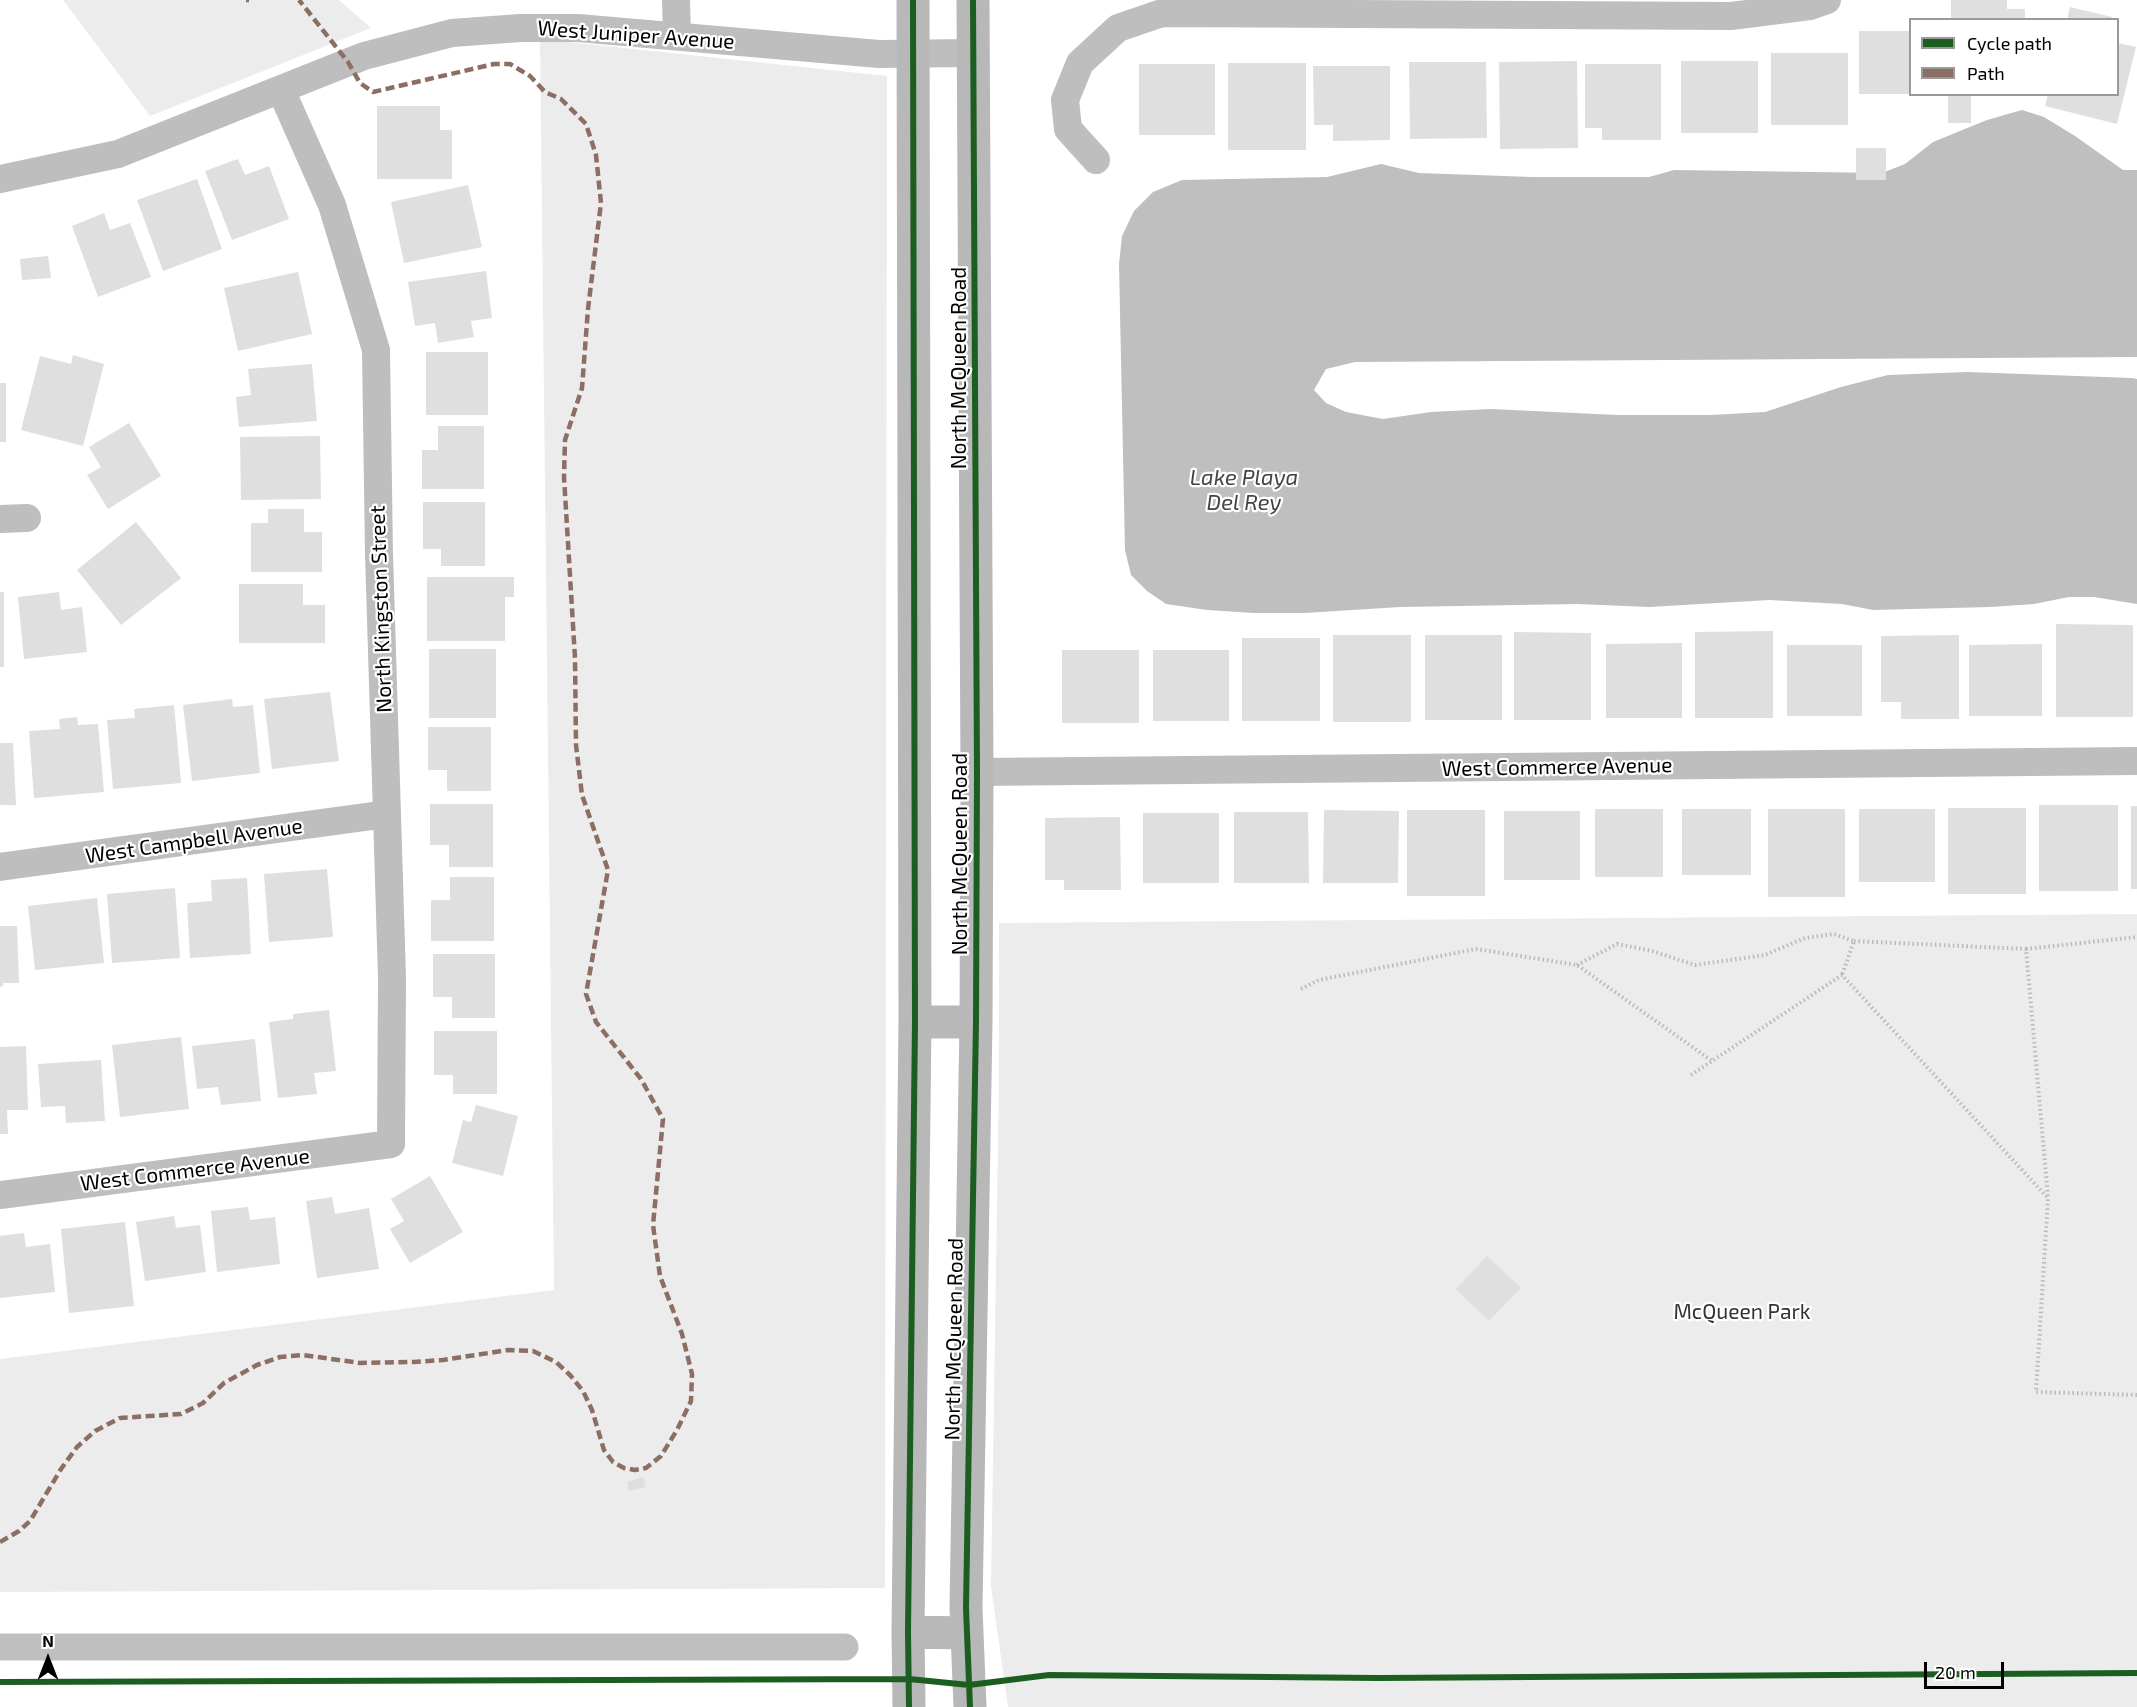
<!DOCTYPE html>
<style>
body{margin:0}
#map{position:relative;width:2137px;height:1707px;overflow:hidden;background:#fff;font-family:"Exo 2",sans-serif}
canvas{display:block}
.legend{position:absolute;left:1909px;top:18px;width:210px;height:78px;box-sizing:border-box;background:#fff;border:2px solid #999;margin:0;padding:8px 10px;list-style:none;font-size:18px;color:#000}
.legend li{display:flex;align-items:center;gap:12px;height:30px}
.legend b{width:30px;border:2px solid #999}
.north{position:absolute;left:18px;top:1629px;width:60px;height:60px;-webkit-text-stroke:4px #fff;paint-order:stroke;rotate:0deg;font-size:16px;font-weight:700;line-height:24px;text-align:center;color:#000}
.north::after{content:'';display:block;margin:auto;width:21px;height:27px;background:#000;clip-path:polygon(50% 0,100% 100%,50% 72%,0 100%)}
.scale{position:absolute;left:1924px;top:1662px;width:80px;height:27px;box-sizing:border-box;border:3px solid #000;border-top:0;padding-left:8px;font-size:18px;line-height:21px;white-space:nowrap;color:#000;-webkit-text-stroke:4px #fff;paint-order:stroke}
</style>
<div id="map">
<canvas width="2137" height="1707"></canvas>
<ul class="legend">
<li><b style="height:8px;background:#1b5e20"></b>Cycle path</li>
<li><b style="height:8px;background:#8d6e63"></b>Path</li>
</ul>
<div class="north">N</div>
<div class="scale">20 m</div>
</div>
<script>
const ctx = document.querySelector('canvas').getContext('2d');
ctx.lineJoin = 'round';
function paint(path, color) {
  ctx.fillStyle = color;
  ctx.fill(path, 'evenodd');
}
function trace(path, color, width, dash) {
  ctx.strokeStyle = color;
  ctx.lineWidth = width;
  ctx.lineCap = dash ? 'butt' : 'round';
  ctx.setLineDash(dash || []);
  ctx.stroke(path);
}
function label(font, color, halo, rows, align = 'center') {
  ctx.font = font + ' "Exo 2",sans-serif';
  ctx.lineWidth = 4.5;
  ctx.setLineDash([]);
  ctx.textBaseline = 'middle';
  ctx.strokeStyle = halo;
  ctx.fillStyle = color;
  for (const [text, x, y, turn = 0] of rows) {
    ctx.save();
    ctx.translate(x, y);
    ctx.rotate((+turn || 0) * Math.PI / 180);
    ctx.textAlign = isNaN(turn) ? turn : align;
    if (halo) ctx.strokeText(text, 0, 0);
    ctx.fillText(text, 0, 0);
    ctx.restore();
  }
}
paint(new Path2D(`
 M 63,0 L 339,0 L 371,28 L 150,116 Z
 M 540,39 L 887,76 L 885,1588 L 0,1592 L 0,1359 L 554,1290 Z
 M 2137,914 L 2137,1707 L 1008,1707 L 991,1586 L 999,1081 L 999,923 Z`), '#ececec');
paint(new Path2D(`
 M 2022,110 L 2044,117 L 2075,136 L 2123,170 L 2137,170 L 2137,357 L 1355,362 L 1326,369 L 1314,390 L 1326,403 L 1346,412 L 1383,419 L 1431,412 L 1491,409 L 1617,415 L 1711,415 L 1765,412 L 1841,387 L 1888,375 L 1967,372 L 2132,378 L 2137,379 L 2137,604 L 2094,597 L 2069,597 L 2034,604 L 1990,607 L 1873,610 L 1842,604 L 1769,600 L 1649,607 L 1577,604 L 1400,607 L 1305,613 L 1254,613 L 1207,610 L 1166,604 L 1147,591 L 1131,575 L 1125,550 L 1119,264 L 1122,236 L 1134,211 L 1153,192 L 1182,180 L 1327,177 L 1381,164 L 1419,173 L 1532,177 L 1649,177 L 1674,170 L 1882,173 L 1905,164 L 1933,142 L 1987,120 Z`), '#bfbfbf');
trace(new Path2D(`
 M 0,1647 L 845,1647`), '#bfbfbf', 27);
paint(new Path2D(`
 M 1951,0 L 2007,0 L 2007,9 L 2025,9 L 2025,20 L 1951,20 Z
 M 2070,7 L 2112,17 L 2111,20 L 2067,20 Z
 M 1859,31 L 1910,31 L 1910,94 L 1859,94 Z
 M 2118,43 L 2136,47 L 2117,124 L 2045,106 L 2048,94 L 2118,94 Z
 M 1771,53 L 1848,53 L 1848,125 L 1771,125 Z
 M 1577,61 L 1578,148 L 1500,149 L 1499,62 Z
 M 1681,61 L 1758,61 L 1758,133 L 1681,133 Z
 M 1409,62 L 1486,62 L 1487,138 L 1410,139 Z
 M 1228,63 L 1306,63 L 1306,150 L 1228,150 Z
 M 1139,64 L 1215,64 L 1215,135 L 1139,135 Z
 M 1585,64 L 1661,64 L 1661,140 L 1602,140 L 1602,128 L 1585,128 Z
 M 1313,66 L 1390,66 L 1390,140 L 1333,141 L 1333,125 L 1314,125 Z
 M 1948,95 L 1971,95 L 1971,123 L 1948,123 Z
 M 377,106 L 440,106 L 440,130 L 452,130 L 452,179 L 377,179 Z
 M 1856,148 L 1886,148 L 1886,180 L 1856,180 Z
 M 238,159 L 245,175 L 269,166 L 289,219 L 232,240 L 205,171 Z
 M 197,179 L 222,249 L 163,271 L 137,200 Z
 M 468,185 L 482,247 L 404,263 L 391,202 Z
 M 104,213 L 110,230 L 130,223 L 151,277 L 98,297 L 72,226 Z
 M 48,256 L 51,278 L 22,280 L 20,259 Z
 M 486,271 L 492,318 L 471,321 L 474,337 L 438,343 L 435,323 L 415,326 L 408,282 Z
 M 298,272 L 312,334 L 238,351 L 224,288 Z
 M 426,352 L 488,352 L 488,415 L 426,415 Z
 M 73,355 L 104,364 L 83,446 L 21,430 L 40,356 L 71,364 Z
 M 312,364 L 317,421 L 239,427 L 236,397 L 251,395 L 248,369 Z
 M 0,383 L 6,383 L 6,442 L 0,442 Z
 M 129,423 L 161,476 L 108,509 L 87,475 L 101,467 L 89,447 Z
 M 438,426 L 484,426 L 484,489 L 422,489 L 422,450 L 438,450 Z
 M 320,436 L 321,499 L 241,500 L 240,437 Z
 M 423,502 L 485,502 L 485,566 L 441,566 L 441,549 L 423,549 Z
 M 268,509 L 304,509 L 304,532 L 322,532 L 322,572 L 251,572 L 251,523 L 268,523 Z
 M 136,522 L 181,578 L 121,625 L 77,570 Z
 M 427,577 L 514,577 L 514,597 L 505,597 L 505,641 L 427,641 Z
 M 239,584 L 303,584 L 303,605 L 325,605 L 325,643 L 239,643 Z
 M 0,592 L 4,592 L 4,667 L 0,667 Z
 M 59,592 L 61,610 L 82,607 L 87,652 L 24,659 L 18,597 Z
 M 2056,624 L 2133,625 L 2133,717 L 2056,717 Z
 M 1773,631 L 1773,718 L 1695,718 L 1695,632 Z
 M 1514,632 L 1591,633 L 1591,720 L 1514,720 Z
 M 1333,635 L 1411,635 L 1411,722 L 1333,722 Z
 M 1425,635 L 1502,635 L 1502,720 L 1425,720 Z
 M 1959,635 L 1959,719 L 1901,719 L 1901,702 L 1881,702 L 1881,636 Z
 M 1242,638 L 1320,638 L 1320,721 L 1242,721 Z
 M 1682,643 L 1682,718 L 1606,718 L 1606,644 Z
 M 2042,644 L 2042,716 L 1969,716 L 1969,645 Z
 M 1787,645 L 1862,645 L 1862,716 L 1787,716 Z
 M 429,649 L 496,649 L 496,718 L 429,718 Z
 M 1062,650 L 1139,650 L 1139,723 L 1062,723 Z
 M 1153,650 L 1229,650 L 1229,721 L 1153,721 Z
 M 330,692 L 339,761 L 272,769 L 264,699 Z
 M 232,699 L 233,707 L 253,705 L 260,773 L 192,781 L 183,705 Z
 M 174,705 L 181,783 L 113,789 L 107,720 L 135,718 L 134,709 Z
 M 77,717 L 78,725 L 98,724 L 104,792 L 34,798 L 29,731 L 60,729 L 59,719 Z
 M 428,727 L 491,727 L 491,791 L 447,791 L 447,770 L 428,770 Z
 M 0,743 L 13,743 L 16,805 L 0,805 Z
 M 430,804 L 493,804 L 493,867 L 449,867 L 449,845 L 430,845 Z
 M 2039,805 L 2118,805 L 2118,891 L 2039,891 Z
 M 2131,806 L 2137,806 L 2137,889 L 2131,889 Z
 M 1948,808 L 2026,808 L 2026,894 L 1948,894 Z
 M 1595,809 L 1663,809 L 1663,877 L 1595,877 Z
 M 1682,809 L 1751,809 L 1751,875 L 1682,875 Z
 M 1768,809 L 1845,809 L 1845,897 L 1768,897 Z
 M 1859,809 L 1935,809 L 1935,882 L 1859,882 Z
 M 1324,810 L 1399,811 L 1398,883 L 1323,883 Z
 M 1407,810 L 1485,810 L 1485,896 L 1407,896 Z
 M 1504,811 L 1580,811 L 1580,880 L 1504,880 Z
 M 1234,812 L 1308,812 L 1309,883 L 1234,883 Z
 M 1143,813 L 1219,813 L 1219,883 L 1143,883 Z
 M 1120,817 L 1121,890 L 1064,890 L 1064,880 L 1045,880 L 1045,818 Z
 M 327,869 L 333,937 L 269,942 L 264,874 Z
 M 450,877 L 494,877 L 494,941 L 431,941 L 431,900 L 450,900 Z
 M 247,878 L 251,954 L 190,958 L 187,903 L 212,901 L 211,880 Z
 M 175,888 L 180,958 L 112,963 L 107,894 Z
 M 97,898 L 104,963 L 35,970 L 28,906 Z
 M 0,926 L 17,926 L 19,983 L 3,983 L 3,986 L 0,987 Z
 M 433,954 L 495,954 L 495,1018 L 452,1018 L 452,997 L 433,997 Z
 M 329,1010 L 336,1071 L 314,1073 L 317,1094 L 278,1098 L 269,1022 L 293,1019 L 293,1014 Z
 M 434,1031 L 497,1031 L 497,1094 L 453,1094 L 453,1075 L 434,1075 Z
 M 181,1037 L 189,1109 L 120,1117 L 112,1045 Z
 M 255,1039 L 261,1101 L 221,1105 L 218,1087 L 197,1089 L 192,1046 Z
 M 26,1046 L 28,1110 L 7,1110 L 8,1134 L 0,1134 L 0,1047 Z
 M 101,1060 L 105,1121 L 66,1123 L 65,1106 L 41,1107 L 38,1064 Z
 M 476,1105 L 518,1116 L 503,1176 L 452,1163 L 463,1120 L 471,1122 Z
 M 430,1176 L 463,1232 L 410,1263 L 390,1229 L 404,1221 L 391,1199 Z
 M 332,1197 L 335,1214 L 369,1208 L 379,1269 L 317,1278 L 306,1201 Z
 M 248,1207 L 250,1220 L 275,1217 L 280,1264 L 217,1272 L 211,1211 Z
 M 174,1216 L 176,1228 L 200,1225 L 206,1272 L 145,1281 L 136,1222 Z
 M 125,1222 L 134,1306 L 69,1313 L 61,1229 Z
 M 24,1233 L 26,1247 L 50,1244 L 55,1292 L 0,1298 L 0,1236 Z
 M 1487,1256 L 1521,1288 L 1489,1321 L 1456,1289 Z
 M 643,1477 L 646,1487 L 629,1491 L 627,1482 Z`), '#dfdfdf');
trace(new Path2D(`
 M 1854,941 L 2026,949 L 2048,1197
 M 2026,949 L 2137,937
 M 1577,965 L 1617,944 L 1652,951 L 1695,965 L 1765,955 L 1805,938 L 1834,934 L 1854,941 L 1842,975
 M 1301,989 L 1319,980 L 1476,949 L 1577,965 L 1712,1061
 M 1691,1075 L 1842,975 L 2048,1198 L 2036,1392 L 2137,1395
 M 998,1681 L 1049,1675 L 1379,1678 L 2137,1673`), '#b9b9b9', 4, [1.5, 3]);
trace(new Path2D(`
 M 676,0 L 677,35
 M 1096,160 L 1068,129 L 1065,100 L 1080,63 L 1118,28 L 1162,13 L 1731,16 L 1810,6 L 1827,0
 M 0,179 L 118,154 L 364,56 L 452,33 L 520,28 L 578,28 L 879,54 L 973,53
 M 0,519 L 27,518
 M 977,772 L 2137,761
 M 0,867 L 387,814
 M 0,1195 L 391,1144 L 392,978 L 379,554 L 376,350 L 332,205 L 281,90`), '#bebebe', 28);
trace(new Path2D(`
 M 915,1022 L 976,1022
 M 908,1632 L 967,1633
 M 909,1707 L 908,1632 L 915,1022 L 913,0
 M 970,1707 L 966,1608 L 976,1022 L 977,772 L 973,0`), '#b8b8b8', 33);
trace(new Path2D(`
 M 246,0 L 249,0
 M 0,1542 L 19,1531 L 30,1521 L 61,1469 L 77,1447 L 95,1431 L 120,1418 L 181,1414 L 203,1403 L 224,1383 L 257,1365 L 280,1357 L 303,1355 L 360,1363 L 414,1362 L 443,1360 L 508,1350 L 533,1351 L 556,1362 L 570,1375 L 583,1391 L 592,1410 L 604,1450 L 613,1462 L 624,1468 L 635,1470 L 646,1468 L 661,1456 L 677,1430 L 691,1401 L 692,1374 L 682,1334 L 660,1276 L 653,1225 L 663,1119 L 641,1079 L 596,1022 L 586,994 L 608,870 L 582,795 L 576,745 L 575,658 L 564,477 L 565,440 L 582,388 L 588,309 L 601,203 L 596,155 L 586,124 L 561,99 L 545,92 L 530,76 L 510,64 L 494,64 L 373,92 L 360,83 L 348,62 L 299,0`), '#8d6e63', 4.5, [9, 4.5]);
trace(new Path2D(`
 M 0,1682 L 909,1679 L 969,1685 L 1049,1675 L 1379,1678 L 2137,1673
 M 909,1707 L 908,1632 L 915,1022 L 913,0
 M 970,1707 L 966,1608 L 976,1022 L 977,772 L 973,0`), '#1b5e20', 6);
label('21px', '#000', '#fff', [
 ["West Juniper Avenue",636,35,4],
 ["North McQueen Road",959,368,-90],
 ["North Kingston Street",381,609,-92],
 ["West Commerce Avenue",1557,767,-1],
 ["West Campbell Avenue",194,841,-8],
 ["North McQueen Road",960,854,-90],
 ["West Commerce Avenue",195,1170,-7],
 ["North McQueen Road",954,1339,-89]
]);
label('21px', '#333', '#fff', [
 ["McQueen Park",1742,1312]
]);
label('italic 22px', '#444', '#fff', [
 ["Lake Playa",1244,478],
 ["Del Rey",1244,503]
]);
</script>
